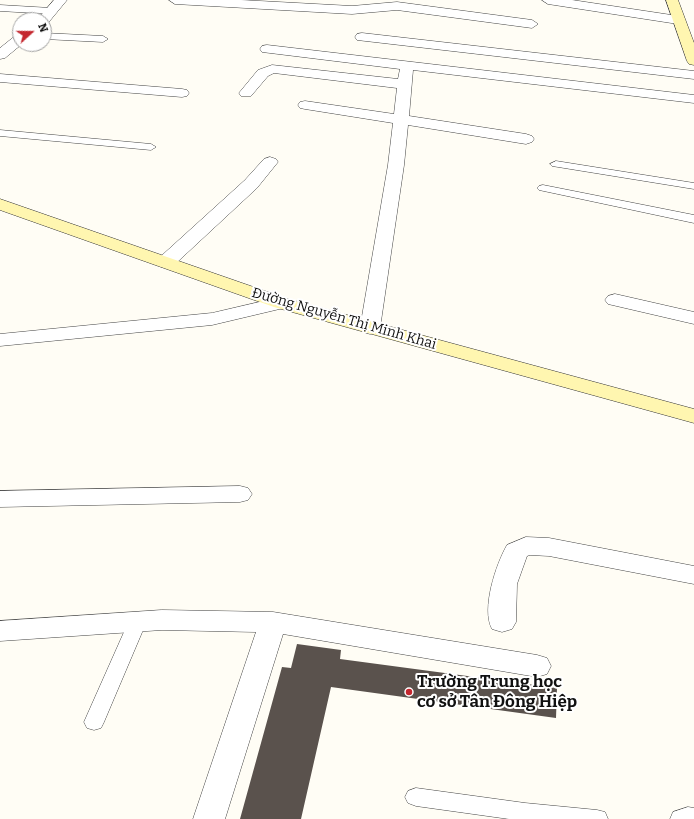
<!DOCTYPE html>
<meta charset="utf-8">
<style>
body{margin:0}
#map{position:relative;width:694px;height:819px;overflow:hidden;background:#fffdf5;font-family:Bitter,serif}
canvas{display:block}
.north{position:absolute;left:12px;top:12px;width:40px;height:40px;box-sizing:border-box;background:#fff;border:1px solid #a0a0a0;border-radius:50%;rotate:69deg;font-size:11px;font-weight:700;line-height:16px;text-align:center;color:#111}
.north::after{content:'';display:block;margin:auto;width:14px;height:18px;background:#c4262e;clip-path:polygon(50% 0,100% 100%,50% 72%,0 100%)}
</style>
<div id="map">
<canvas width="694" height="819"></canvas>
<div class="north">N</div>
</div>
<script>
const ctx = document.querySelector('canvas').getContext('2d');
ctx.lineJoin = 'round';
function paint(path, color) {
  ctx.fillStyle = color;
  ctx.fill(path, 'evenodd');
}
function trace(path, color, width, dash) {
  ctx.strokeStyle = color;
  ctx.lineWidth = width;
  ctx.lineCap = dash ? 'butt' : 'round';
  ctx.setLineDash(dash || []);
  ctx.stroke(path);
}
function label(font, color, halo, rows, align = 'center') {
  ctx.font = font + ' Bitter,serif';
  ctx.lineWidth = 4;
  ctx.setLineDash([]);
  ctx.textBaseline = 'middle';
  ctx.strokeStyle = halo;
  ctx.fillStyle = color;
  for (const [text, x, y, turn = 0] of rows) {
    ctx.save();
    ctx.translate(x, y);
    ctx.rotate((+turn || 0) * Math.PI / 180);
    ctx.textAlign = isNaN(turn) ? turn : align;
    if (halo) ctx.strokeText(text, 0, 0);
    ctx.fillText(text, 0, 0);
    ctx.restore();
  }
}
paint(new Path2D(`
 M 297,644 L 341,650 L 340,659 L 557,688 L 556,718 L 331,687 L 301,819 L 240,819 L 282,667 L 291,668 Z`), '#5a524d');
const service = new Path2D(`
 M 0,5 L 51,8 L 55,11 L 51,14 L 0,11 Z
 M 44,33 L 103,36 L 108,39 L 103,42 L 44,39 Z
 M 0,130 L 151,144 L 156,147 L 151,150 L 0,136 Z
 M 556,161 L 694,183 L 694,189 L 552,166 L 550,164 Z
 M 543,185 L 694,215 L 694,223 L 539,190 L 537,188 L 539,186 Z
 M 137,616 L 144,618 L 146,623 L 104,722 L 101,728 L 94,730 L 87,728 L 84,722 L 128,623 L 130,618 Z
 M 416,788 L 525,803 L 597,810 L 605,812 L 608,819 L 509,819 L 416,806 L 408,803 L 405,797 L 408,791 Z
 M 688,807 L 694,808 L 694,819 L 670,819 L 673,812 Z`);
const minor = new Path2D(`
 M 54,0 L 67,0 L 48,23 L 44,24 L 44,20 L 37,20 Z
 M 169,0 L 241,0 L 352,6 L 397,2 L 532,20 L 538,24 L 532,28 L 397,10 L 352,14 L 175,4 Z
 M 542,0 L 572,0 L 678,16 L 684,20 L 678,24 L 548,4 Z
 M 362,33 L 694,71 L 694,79 L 357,40 L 355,37 L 357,34 Z
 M 20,35 L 20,44 L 22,44 L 5,58 L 0,59 L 0,48 L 15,36 Z
 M 267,45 L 694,95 L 694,103 L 413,70 L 409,116 L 526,134 L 532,136 L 534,139 L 532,142 L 526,144 L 408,125 L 404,165 L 380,328 L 377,332 L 370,334 L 363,332 L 360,328 L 388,165 L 393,123 L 305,109 L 300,108 L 298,105 L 300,102 L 305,101 L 394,114 L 397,88 L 274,73 L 268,76 L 251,96 L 241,96 L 239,93 L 258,70 L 272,65 L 398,79 L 400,69 L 262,52 L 260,49 L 262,46 Z
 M 0,74 L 182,89 L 187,90 L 189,93 L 187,96 L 182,97 L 0,82 Z
 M 270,157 L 276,159 L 278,162 L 257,188 L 173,266 L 166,268 L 159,266 L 157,262 L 159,258 L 245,180 L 264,159 Z
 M 615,294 L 694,312 L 694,324 L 608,304 L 605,300 L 608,296 Z
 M 281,297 L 288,299 L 291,303 L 288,307 L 212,325 L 0,346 L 0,334 L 212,313 Z
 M 240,486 L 248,488 L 252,494 L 248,500 L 240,502 L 0,507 L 0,491 Z
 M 526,537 L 549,538 L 694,566 L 694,584 L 549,556 L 530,555 L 527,556 L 517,584 L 516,622 L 512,629 L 502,632 L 492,629 C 481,609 496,564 507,545 Z
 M 162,610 L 273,612 L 537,655 L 547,658 L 551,666 L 547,674 L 537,677 L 283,634 L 225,819 L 193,819 L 256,632 L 162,630 L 0,641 L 0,621 Z`);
const secondary = new Path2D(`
 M 666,0 L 678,0 L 694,43 L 694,65 L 689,64 L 687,61 Z
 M 0,199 L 288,299 L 694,409 L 694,423 L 274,307 L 0,210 Z`);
trace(service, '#444', 1);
trace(minor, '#444', 1);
trace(secondary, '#333', 1);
paint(service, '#fff');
paint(minor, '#fff');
paint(secondary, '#fff6b0');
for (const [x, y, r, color] of [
 [409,692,4,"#c4262e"]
]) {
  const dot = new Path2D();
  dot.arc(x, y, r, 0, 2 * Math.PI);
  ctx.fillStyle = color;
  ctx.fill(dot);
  trace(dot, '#fff', 1.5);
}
label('14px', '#111', '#fff', [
 ["Đường Nguyễn Thị Minh Khai",344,319,16]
]);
label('bold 17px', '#111', '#fff', [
 ["Trường Trung học",417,682],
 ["cơ sở Tân Đông Hiệp",417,702]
], 'left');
</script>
